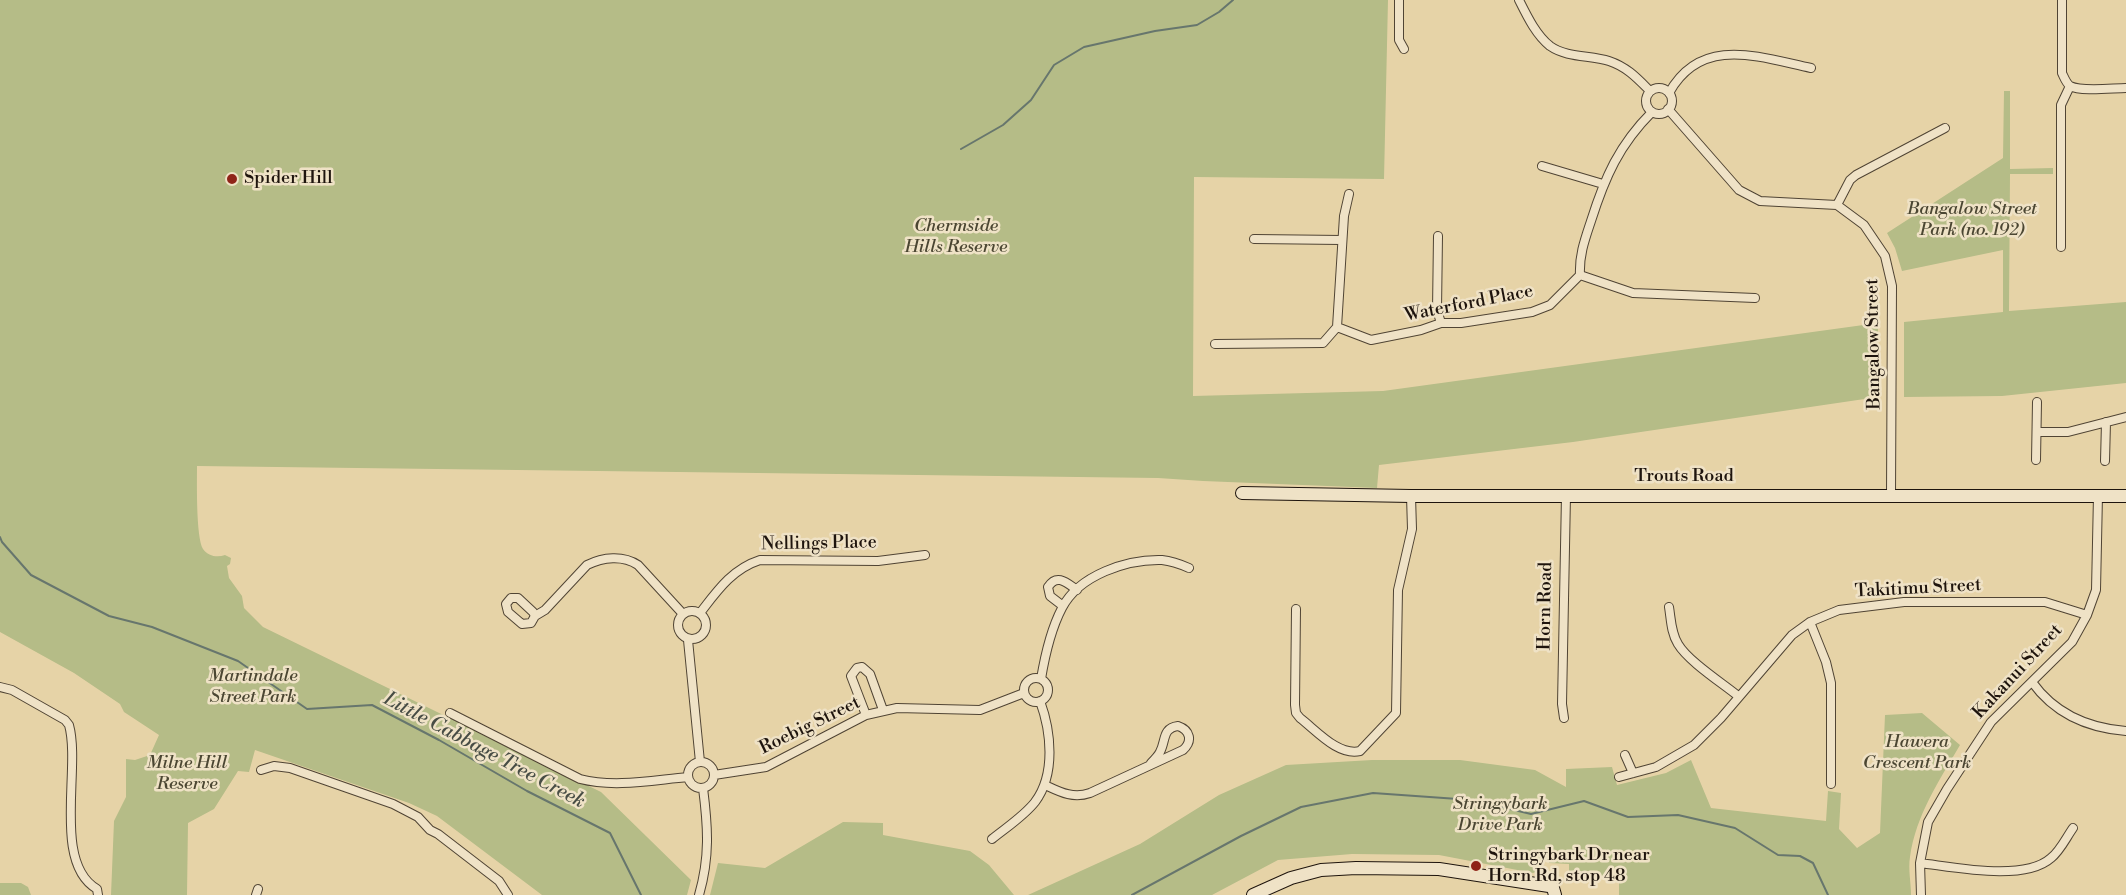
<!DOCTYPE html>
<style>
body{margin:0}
canvas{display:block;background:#e6d3a7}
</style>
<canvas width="2126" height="895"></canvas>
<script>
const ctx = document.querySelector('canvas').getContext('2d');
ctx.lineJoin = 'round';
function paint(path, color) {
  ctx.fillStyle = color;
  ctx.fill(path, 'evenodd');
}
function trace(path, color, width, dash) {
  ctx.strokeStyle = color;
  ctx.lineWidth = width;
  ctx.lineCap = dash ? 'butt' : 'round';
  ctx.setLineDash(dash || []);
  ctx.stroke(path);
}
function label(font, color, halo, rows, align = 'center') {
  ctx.font = font + ' "Libre Bodoni",serif';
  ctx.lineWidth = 5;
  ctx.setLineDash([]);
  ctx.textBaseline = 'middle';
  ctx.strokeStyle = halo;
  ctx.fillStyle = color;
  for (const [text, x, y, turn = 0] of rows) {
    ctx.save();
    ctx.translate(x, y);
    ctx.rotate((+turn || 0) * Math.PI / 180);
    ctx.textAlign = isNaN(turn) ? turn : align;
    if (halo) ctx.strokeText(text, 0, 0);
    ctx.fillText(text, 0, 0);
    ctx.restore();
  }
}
paint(new Path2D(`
 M 0,0 L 1388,0 L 1384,179 L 1194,177 L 1193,396 L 1383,391 L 1878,323 L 1878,397 L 1573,442 L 1379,465 L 1377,488 L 1203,481 L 1158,478 L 197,466 C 197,483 196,537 203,549 C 208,556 217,558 225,555 L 231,558 L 230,564 L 227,566 L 229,578 L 242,596 L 244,608 L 263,627 L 601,792 L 691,880 L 687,895 L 542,895 L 437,816 L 409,803 L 255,750 L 249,772 L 238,771 L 214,809 L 188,823 L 187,895 L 111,895 L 114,821 L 126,797 L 126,759 L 135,760 L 150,755 L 159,735 L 124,712 L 120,704 L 74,673 L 0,632 Z
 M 2004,91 L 2010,91 L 2010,169 L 2053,168 L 2053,174 L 2010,174 L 2009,311 L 2126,302 L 2126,383 L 2002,396 L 1904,397 L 1904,322 L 2003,312 L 2003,250 L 1902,271 L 1895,248 L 1887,233 L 2003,158 Z
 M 1922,713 L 1960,745 C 1939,781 1916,815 1910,857 C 1908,869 1911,883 1911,895 L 1619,895 L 1619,878 L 1569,877 L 1569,864 L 1549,863 L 1549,858 L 1544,859 L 1539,871 L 1533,873 L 1439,855 L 1352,854 L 1278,860 L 1212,895 L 1028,895 L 1140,844 L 1219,795 L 1286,765 L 1372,760 L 1460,760 L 1535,770 L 1566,787 L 1566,769 L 1612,767 L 1617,785 L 1666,773 L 1691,760 L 1711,808 L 1826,821 L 1828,791 L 1841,793 L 1839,829 L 1857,848 L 1880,833 L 1885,715 Z
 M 843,822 L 883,823 L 883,835 L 970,851 L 989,865 L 1014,895 L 710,895 L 718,863 L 765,868 Z
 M 0,883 L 21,883 L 28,887 L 31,895 L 0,895 Z`), '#b5bc87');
trace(new Path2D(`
 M 961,149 L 1003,125 L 1031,100 L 1054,65 L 1084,47 L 1155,31 L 1197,25 L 1219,12 L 1233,0
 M 0,537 L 2,542 L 31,575 L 109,616 L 152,627 L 238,661 L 307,709 L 372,705 L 439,740 L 527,791 L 610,833 L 641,895
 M 1132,895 L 1241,836 L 1301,807 L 1373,793 L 1472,800 L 1531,814 L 1584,801 L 1628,817 L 1678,815 L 1735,828 L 1778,855 L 1800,856 L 1813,863 L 1828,895`), '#67766d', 2);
const street = new Path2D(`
 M 1399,0 L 1399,40 L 1404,49
 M 1519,0 C 1527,16 1536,35 1550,46 C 1567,58 1591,55 1609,61 C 1627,67 1637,78 1650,91
 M 2062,0 L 2062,73 C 2064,77 2066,83 2070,86 C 2081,92 2113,88 2126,88
 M1646 101a13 13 0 1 1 26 0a13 13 0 1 1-26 0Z
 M 1669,93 C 1701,35 1759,57 1811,68
 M 1668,109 L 1739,190 L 1760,201 L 1837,205 L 1864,225 L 1885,256 L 1892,286 L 1891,495
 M 1542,166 L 1603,184
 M 1837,205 L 1850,180 L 1856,175 L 1945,128
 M 1438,236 L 1437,310 L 1441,323
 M 1254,239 L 1342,240
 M 2061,247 L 2061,105 L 2070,86
 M 1580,275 L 1633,293 L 1755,298
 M 1337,327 L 1344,216 L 1349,194
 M 1215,344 L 1323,343 L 1337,327 L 1371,340 L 1421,330 L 1441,323 L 1461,323 L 1532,312 L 1550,305 L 1580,275 C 1579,255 1585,239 1591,221 C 1605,177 1619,145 1652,112
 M 2037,432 L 2068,432 L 2126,417
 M 2036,460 L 2037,402
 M 2105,461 L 2106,422
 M 1063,606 L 1050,596 L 1048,587 C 1057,573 1067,583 1077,590
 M 1669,607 C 1671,619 1671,633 1678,644 C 1688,661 1722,683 1738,696
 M 1296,609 L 1295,705 L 1296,713 L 1300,718 C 1317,731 1338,756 1360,751 L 1396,713 L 1398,590 L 1412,529 L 1411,496
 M678 625a14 14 0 1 1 28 0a14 14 0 1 1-28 0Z
 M 700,613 C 717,591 732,569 760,560 L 878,561 L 925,555
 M 535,616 L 533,612 L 518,598 L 511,598 L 506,604 L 508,612 L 522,624 L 531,623 L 535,616 L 545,610 L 587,565 C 603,557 623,555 638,565 L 683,614
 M 1810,622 L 1826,662 L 1831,683 L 1831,784
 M 688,640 L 700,762
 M1024 690a12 12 0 1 1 24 0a12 12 0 1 1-24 0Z
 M 1041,679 C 1045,655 1051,629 1062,608 C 1079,575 1127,559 1162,560 C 1172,561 1180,564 1189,568
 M 2032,682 C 2055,714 2087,728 2126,731
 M 0,687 L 12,690 L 65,720 L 69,725 C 81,768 52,863 97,889 L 98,895
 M 450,713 L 580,779 C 615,788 653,780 688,777
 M 866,715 L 851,676 L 857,668 L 862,667 L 870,674 L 883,710
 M 1564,718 L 1562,704 L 1566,495
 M 1625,755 L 1633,773
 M688 775a13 13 0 1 1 26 0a13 13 0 1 1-26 0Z
 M 261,770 L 274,766 L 290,768 L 393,804 L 418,817 L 430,830 L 438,834 L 499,881 L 508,895
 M 714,775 L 766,767 L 866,715 L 897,708 L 980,710 L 1024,693
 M 1619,777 L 1656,767 L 1694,745 L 1721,718 L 1792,635 L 1810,622 L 1839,610 L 1904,602 L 2045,602 L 2087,615
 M 1045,785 C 1060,792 1073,799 1090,793 L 1183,750 C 1193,741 1190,730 1178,726 C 1162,728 1166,741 1160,752 C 1158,756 1154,760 1151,763
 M 992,839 C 1007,827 1024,816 1035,802 C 1056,774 1051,731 1040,701
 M 1920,863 C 1954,867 2024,882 2051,858 C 2060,851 2066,838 2073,828
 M 256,895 L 258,889
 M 699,895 C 710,857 708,827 703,788
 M 1921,895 L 1920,863 L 1928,822 L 1947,789 L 1991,722 L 2072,642 L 2087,615 L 2096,590 L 2098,495`);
const secondary = new Path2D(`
 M 1242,493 L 1411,496 L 2126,496
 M 1253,895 L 1291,878 L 1321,870 L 1356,868 L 1439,869 L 1549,886 L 1553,888 L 1555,895`);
trace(street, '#504434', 10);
trace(secondary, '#1e140d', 14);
trace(street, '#efe2c6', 8);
trace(secondary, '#efe2c6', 12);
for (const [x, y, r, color] of [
 [232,179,6,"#8f2418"],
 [1476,866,6,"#8f2418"]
]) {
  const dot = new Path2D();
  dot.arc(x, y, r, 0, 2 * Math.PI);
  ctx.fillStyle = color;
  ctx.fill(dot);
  trace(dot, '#efe2c6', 2);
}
label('18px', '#1e140d', '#efe2c6', [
 ["Spider Hill",244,179],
 ["Stringybark Dr near",1488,856],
 ["Horn Rd, stop 48",1488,877]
], 'left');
label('italic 18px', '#4b4632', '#efe2c6', [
 ["Bangalow Street",1972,210],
 ["Park (no. 192)",1972,231],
 ["Chermside",956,227],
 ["Hills Reserve",956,248],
 ["Martindale",253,677],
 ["Street Park",253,698],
 ["Hawera",1917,743],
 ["Crescent Park",1917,764],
 ["Milne Hill",187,764],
 ["Reserve",187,785],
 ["Stringybark",1500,805],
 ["Drive Park",1500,826]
]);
label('18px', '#1e140d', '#efe2c6', [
 ["Waterford Place",1469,304,-11],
 ["Bangalow Street",1874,344,-91],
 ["Trouts Road",1684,477],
 ["Nellings Place",819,544,-1],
 ["Takitimu Street",1918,589,-3],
 ["Horn Road",1546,606,-89],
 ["Kakanui Street",2018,672,-47],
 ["Roebig Street",810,726,-26]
]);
label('italic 20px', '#484d45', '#efe2c6', [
 ["Little Cabbage Tree Creek",484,751,28]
]);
</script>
